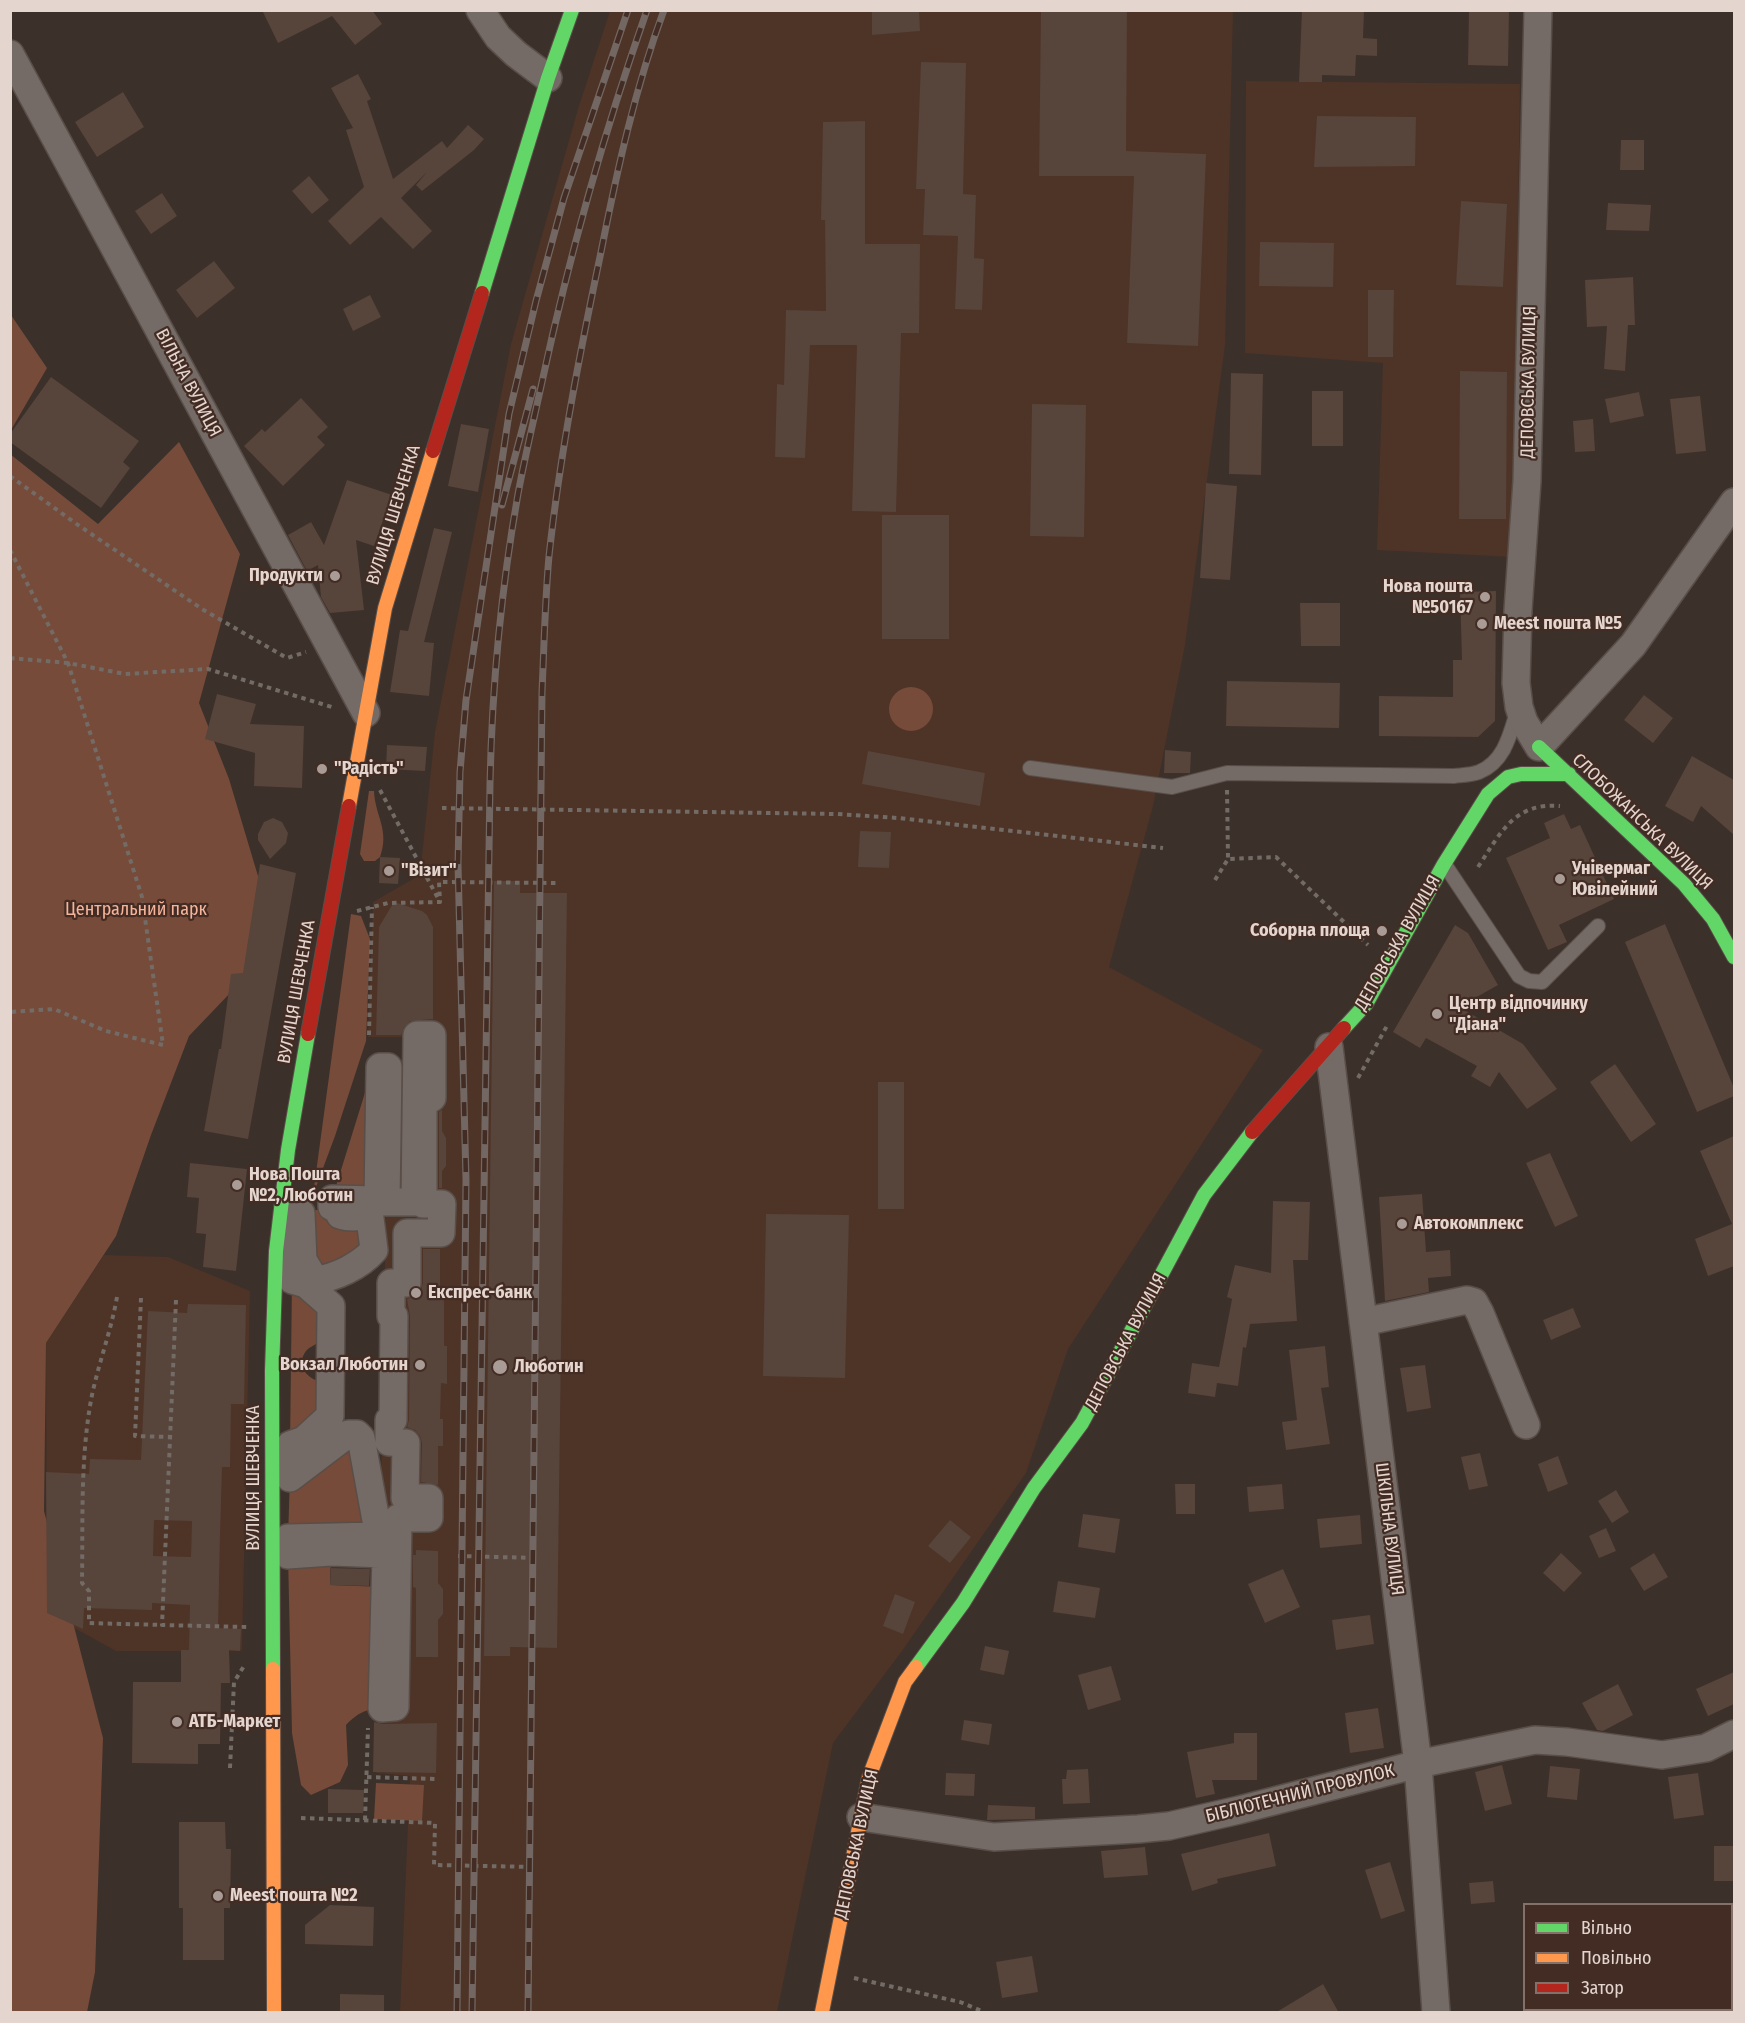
<!DOCTYPE html>
<meta charset="utf-8">
<style>
body{margin:0}
#map{position:relative;width:1745px;height:2023px;overflow:hidden;background:#3c302a;font-family:"Fira Sans Condensed",sans-serif}
canvas{display:block}
.frame{position:absolute;inset:0;border:12px solid #e4d5cf;pointer-events:none}
.legend{position:absolute;left:1523px;top:1903px;width:210px;height:108px;box-sizing:border-box;background:#432c23;border:2px solid #837068;margin:0;padding:8px 10px;list-style:none;font-size:18px;color:#e4d5cf}
.legend li{display:flex;align-items:center;gap:12px;height:30px}
.legend b{width:30px;border:2px solid #837068}
</style>
<div id="map">
<canvas width="1745" height="2023"></canvas>
<div class="frame"></div>
<ul class="legend">
<li><b style="height:8px;background:#63d668"></b>Вільно</li>
<li><b style="height:8px;background:#ff974d"></b>Повільно</li>
<li><b style="height:8px;background:#b3261e"></b>Затор</li>
</ul>
</div>
<script>
const ctx = document.querySelector('canvas').getContext('2d');
ctx.lineJoin = 'round';
function paint(path, color) {
  ctx.fillStyle = color;
  ctx.fill(path, 'evenodd');
}
function trace(path, color, width, dash) {
  ctx.strokeStyle = color;
  ctx.lineWidth = width;
  ctx.lineCap = dash ? 'butt' : 'round';
  ctx.setLineDash(dash || []);
  ctx.stroke(path);
}
function label(font, color, halo, rows, align = 'center') {
  ctx.font = font + ' "Fira Sans Condensed",sans-serif';
  ctx.lineWidth = 4.5;
  ctx.setLineDash([]);
  ctx.textBaseline = 'middle';
  ctx.strokeStyle = halo;
  ctx.fillStyle = color;
  for (const [text, x, y, turn = 0] of rows) {
    ctx.save();
    ctx.translate(x, y);
    ctx.rotate((+turn || 0) * Math.PI / 180);
    ctx.textAlign = isNaN(turn) ? turn : align;
    if (halo) ctx.strokeText(text, 0, 0);
    ctx.fillText(text, 0, 0);
    ctx.restore();
  }
}
paint(new Path2D(`
 M 610,11 L 1233,11 L 1225,345 L 1185,645 L 1153,806 L 1109,967 L 1263,1050 L 1068,1349 L 1026,1473 L 902,1651 L 833,1743 L 777,2012 L 400,2012 L 410,1776 L 376,1773 L 386,1204 L 419,1037 L 368,1037 L 373,902 L 420,875 L 435,732 L 511,344 L 578,109 Z
 M 1246,81 L 1520,84 L 1513,557 L 1377,550 L 1383,363 L 1245,353 Z
 M 104,1255 L 168,1257 L 250,1291 L 242,1650 L 240,1651 L 116,1651 L 47,1613 L 46,1343 Z`), '#4e3327');
paint(new Path2D(`
 M 11,315 L 47,368 L 11,430 Z
 M 179,442 L 240,554 L 199,703 L 229,779 L 278,943 L 189,1036 L 151,1135 L 116,1236 L 46,1343 L 44,1511 L 103,1738 L 95,1972 L 87,2012 L 10,2012 L 10,454 L 98,524 Z
 M889 709a22 22 0 1 1 44 0a22 22 0 1 1-44 0Z
 M 369,791 L 374,791 C 375,816 390,830 380,857 L 375,861 L 364,861 L 360,854 Z
 M 351,914 L 361,916 L 370,939 L 366,1041 L 335,1136 L 313,1195 Z
 M 373,1067 L 378,1200 L 332,1199 Z
 M 332,1207 L 364,1216 L 374,1250 L 315,1280 L 301,1213 Z
 M 292,1280 L 331,1306 C 328,1314 322,1338 317,1343 C 314,1346 309,1347 306,1351 C 295,1366 308,1380 323,1382 L 330,1416 L 290,1445 Z
 M 348,1434 L 377,1526 L 288,1538 L 290,1476 Z
 M 331,1552 L 330,1585 L 385,1587 L 382,1708 C 365,1709 358,1713 346,1725 L 348,1765 L 340,1782 L 311,1795 L 301,1785 L 292,1733 L 288,1555 Z
 M 376,1783 L 424,1785 L 422,1821 L 374,1819 Z`), '#764b3a');
paint(new Path2D(`
 M 262,10 L 372,10 L 382,24 L 355,45 L 332,16 L 278,43 Z
 M 872,10 L 919,10 L 920,31 L 872,35 Z
 M 1041,10 L 1127,10 L 1126,151 L 1206,154 L 1198,346 L 1127,343 L 1134,176 L 1039,176 Z
 M 1302,10 L 1364,10 L 1363,38 L 1377,39 L 1377,56 L 1356,55 L 1355,76 L 1322,75 L 1322,82 L 1299,82 Z
 M 1469,10 L 1509,10 L 1508,66 L 1468,65 Z
 M 921,62 L 966,63 L 963,194 L 976,195 L 974,258 L 984,259 L 982,310 L 955,309 L 958,236 L 923,235 L 925,189 L 916,189 Z
 M 358,74 L 371,99 L 367,101 L 393,179 L 442,141 L 447,148 L 468,125 L 484,139 L 474,150 L 422,191 L 416,185 L 427,172 L 401,198 L 432,231 L 413,249 L 381,217 L 350,245 L 328,221 L 364,187 L 346,130 L 353,128 L 331,88 Z
 M 123,92 L 144,127 L 97,157 L 75,122 Z
 M 1317,116 L 1416,117 L 1415,166 L 1314,167 Z
 M 865,121 L 865,244 L 920,244 L 919,333 L 901,333 L 896,512 L 852,511 L 857,345 L 810,345 L 805,458 L 775,457 L 777,384 L 784,385 L 786,310 L 826,311 L 825,220 L 821,220 L 823,122 Z
 M 1621,140 L 1644,140 L 1644,170 L 1620,170 Z
 M 309,176 L 329,200 L 312,214 L 292,191 Z
 M 162,193 L 177,216 L 151,234 L 135,211 Z
 M 1461,201 L 1507,204 L 1503,287 L 1456,285 Z
 M 1608,203 L 1651,205 L 1649,231 L 1606,230 Z
 M 1260,242 L 1334,243 L 1333,287 L 1259,286 Z
 M 214,261 L 235,288 L 197,318 L 176,290 Z
 M 1633,277 L 1635,325 L 1628,325 L 1625,371 L 1604,369 L 1607,326 L 1587,327 L 1585,280 Z
 M 1368,290 L 1394,290 L 1393,357 L 1368,357 Z
 M 370,295 L 381,317 L 353,331 L 343,309 Z
 M 1460,371 L 1507,372 L 1506,519 L 1459,519 Z
 M 1231,373 L 1263,374 L 1261,475 L 1229,474 Z
 M 51,377 L 139,441 L 123,462 L 130,468 L 101,508 L 10,442 L 10,434 Z
 M 1312,391 L 1343,391 L 1343,446 L 1312,446 Z
 M 1639,392 L 1644,416 L 1610,423 L 1605,399 Z
 M 1700,396 L 1706,451 L 1676,454 L 1670,399 Z
 M 301,398 L 328,427 L 317,437 L 325,445 L 283,486 L 244,446 L 262,429 L 265,432 Z
 M 1032,404 L 1086,405 L 1084,537 L 1030,536 Z
 M 1593,419 L 1595,451 L 1575,452 L 1573,421 Z
 M 461,424 L 489,429 L 478,492 L 448,486 Z
 M 347,480 L 392,495 L 374,546 L 356,540 L 364,610 L 330,613 L 321,597 L 318,565 L 307,571 L 288,535 L 311,522 L 324,545 Z
 M 1206,483 L 1237,486 L 1230,580 L 1200,578 Z
 M 882,515 L 949,515 L 949,639 L 882,639 Z
 M 434,528 L 452,532 L 424,642 L 434,643 L 429,696 L 390,692 L 400,630 L 408,631 Z
 M 1496,591 L 1495,721 L 1478,737 L 1379,736 L 1379,696 L 1453,697 L 1453,660 L 1462,660 L 1460,592 Z
 M 1300,603 L 1340,603 L 1340,646 L 1301,646 Z
 M 1227,681 L 1340,683 L 1339,728 L 1226,726 Z
 M 217,694 L 256,704 L 250,724 L 304,726 L 302,788 L 254,786 L 255,753 L 205,739 Z
 M 1644,695 L 1673,718 L 1653,743 L 1624,720 Z
 M 387,745 L 427,747 L 425,771 L 386,769 Z
 M 1165,750 L 1191,752 L 1190,773 L 1164,773 Z
 M 868,751 L 985,773 L 980,806 L 862,784 Z
 M 1692,756 L 1734,780 L 1734,835 L 1701,806 L 1693,822 L 1665,806 Z
 M 1564,814 L 1571,829 L 1580,825 L 1614,899 L 1559,925 L 1567,942 L 1548,950 L 1506,858 L 1550,838 L 1544,823 Z
 M 273,818 L 282,822 L 288,833 L 286,843 L 270,859 L 258,840 L 258,834 L 264,822 Z
 M 860,831 L 891,832 L 889,868 L 858,867 Z
 M 380,857 L 400,858 L 398,884 L 379,883 Z
 M 260,864 L 296,873 L 248,1139 L 204,1131 L 219,1049 L 221,1049 L 231,974 L 243,973 Z
 M 494,881 L 520,881 L 520,893 L 567,893 L 557,1648 L 510,1647 L 510,1656 L 484,1656 Z
 M 394,902 L 422,911 L 427,915 L 433,927 L 433,1019 L 410,1021 L 404,1027 L 401,1035 L 376,1035 L 379,927 Z
 M 1665,924 L 1734,1088 L 1734,1096 L 1697,1112 L 1625,942 Z
 M 1455,925 L 1468,933 L 1498,985 L 1459,1007 L 1523,1044 L 1557,1089 L 1527,1109 L 1499,1072 L 1490,1087 L 1471,1076 L 1477,1066 L 1426,1038 L 1420,1048 L 1393,1032 Z
 M 1615,1064 L 1656,1124 L 1631,1142 L 1590,1082 Z
 M 878,1082 L 904,1082 L 904,1209 L 878,1209 Z
 M 442,1110 L 442,1131 L 446,1138 L 446,1166 L 442,1171 L 442,1188 L 439,1188 L 439,1112 Z
 M 1734,1136 L 1734,1266 L 1708,1276 L 1695,1239 L 1732,1224 L 1700,1151 Z
 M 1550,1153 L 1578,1216 L 1555,1227 L 1526,1163 Z
 M 190,1163 L 247,1169 L 236,1271 L 203,1267 L 206,1234 L 196,1233 L 199,1198 L 187,1197 Z
 M 1422,1194 L 1426,1252 L 1450,1250 L 1451,1276 L 1428,1278 L 1429,1292 L 1385,1301 L 1379,1197 Z
 M 1273,1201 L 1310,1202 L 1308,1260 L 1293,1260 L 1297,1321 L 1250,1324 L 1246,1348 L 1243,1347 L 1238,1386 L 1217,1383 L 1215,1397 L 1188,1393 L 1192,1363 L 1219,1367 L 1232,1299 L 1227,1297 L 1235,1265 L 1271,1273 Z
 M 766,1214 L 849,1215 L 845,1378 L 763,1376 Z
 M 423,1249 L 440,1249 L 440,1287 L 444,1287 L 444,1346 L 447,1346 L 447,1384 L 441,1383 L 440,1419 L 443,1419 L 443,1446 L 438,1446 L 438,1485 L 421,1482 L 422,1443 L 420,1436 L 415,1430 L 407,1427 L 409,1420 L 410,1316 L 407,1299 L 415,1296 L 421,1290 L 423,1283 Z
 M 188,1304 L 246,1305 L 244,1404 L 231,1404 L 230,1467 L 222,1467 L 220,1535 L 218,1628 L 241,1629 L 240,1651 L 229,1650 L 230,1683 L 221,1683 L 220,1744 L 198,1744 L 198,1764 L 132,1763 L 133,1682 L 181,1682 L 181,1650 L 189,1650 L 190,1605 L 152,1603 L 152,1610 L 84,1608 L 83,1629 L 47,1613 L 46,1472 L 89,1474 L 90,1459 L 141,1460 L 148,1311 L 187,1313 ZM 154,1520 L 192,1521 L 191,1557 L 153,1556 Z
 M 1573,1308 L 1581,1327 L 1551,1340 L 1543,1320 Z
 M 1325,1346 L 1329,1387 L 1321,1388 L 1330,1444 L 1286,1450 L 1282,1422 L 1297,1420 L 1289,1350 Z
 M 1425,1365 L 1431,1408 L 1407,1412 L 1400,1368 Z
 M 1480,1453 L 1488,1486 L 1469,1490 L 1461,1457 Z
 M 1558,1456 L 1568,1484 L 1548,1492 L 1538,1464 Z
 M 1175,1484 L 1195,1484 L 1195,1514 L 1176,1514 Z
 M 1282,1484 L 1284,1509 L 1249,1512 L 1247,1487 Z
 M 1616,1490 L 1629,1512 L 1612,1523 L 1598,1501 Z
 M 1083,1514 L 1120,1519 L 1115,1553 L 1078,1547 Z
 M 1360,1515 L 1362,1544 L 1320,1548 L 1317,1519 Z
 M 950,1520 L 971,1537 L 950,1563 L 928,1546 Z
 M 1606,1528 L 1616,1551 L 1599,1558 L 1589,1536 Z
 M 416,1550 L 438,1551 L 438,1583 L 443,1589 L 443,1614 L 438,1620 L 438,1657 L 416,1657 L 416,1588 L 413,1587 L 413,1555 L 416,1555 Z
 M 1561,1553 L 1582,1573 L 1564,1592 L 1543,1573 Z
 M 1654,1553 L 1668,1577 L 1644,1591 L 1630,1568 Z
 M 331,1568 L 370,1569 L 369,1586 L 330,1585 Z
 M 1283,1569 L 1300,1607 L 1265,1623 L 1248,1584 Z
 M 1058,1581 L 1100,1588 L 1095,1618 L 1053,1612 Z
 M 895,1594 L 915,1602 L 903,1634 L 883,1626 Z
 M 1370,1615 L 1374,1644 L 1336,1650 L 1332,1620 Z
 M 985,1646 L 1009,1651 L 1004,1675 L 980,1670 Z
 M 1111,1666 L 1121,1700 L 1088,1710 L 1078,1675 Z
 M 1734,1672 L 1734,1704 L 1708,1716 L 1696,1689 Z
 M 1618,1684 L 1633,1715 L 1603,1731 L 1597,1730 L 1582,1703 Z
 M 1378,1708 L 1384,1748 L 1350,1753 L 1345,1713 Z
 M 964,1720 L 992,1724 L 989,1745 L 961,1740 Z
 M 374,1722 L 383,1724 L 437,1723 L 436,1773 L 373,1772 Z
 M 1234,1733 L 1257,1733 L 1257,1780 L 1212,1780 L 1215,1794 L 1196,1798 L 1187,1752 L 1234,1743 Z
 M 1502,1765 L 1512,1804 L 1485,1811 L 1475,1772 Z
 M 1550,1766 L 1580,1769 L 1577,1800 L 1547,1797 Z
 M 1088,1769 L 1090,1803 L 1063,1804 L 1062,1779 L 1066,1779 L 1067,1770 Z
 M 946,1773 L 975,1774 L 974,1796 L 945,1795 Z
 M 1698,1773 L 1704,1815 L 1674,1819 L 1668,1777 Z
 M 328,1789 L 364,1790 L 363,1813 L 328,1813 Z
 M 988,1805 L 1035,1807 L 1035,1819 L 987,1820 Z
 M 179,1822 L 225,1822 L 226,1849 L 231,1849 L 230,1908 L 224,1908 L 224,1960 L 183,1960 L 183,1908 L 179,1908 Z
 M 1269,1833 L 1276,1866 L 1217,1879 L 1218,1883 L 1192,1891 L 1181,1854 Z
 M 1714,1846 L 1734,1846 L 1734,1881 L 1714,1881 Z
 M 1145,1847 L 1148,1875 L 1104,1878 L 1101,1851 Z
 M 1390,1862 L 1405,1911 L 1381,1919 L 1365,1870 Z
 M 1493,1881 L 1495,1902 L 1471,1904 L 1469,1883 Z
 M 330,1905 L 374,1907 L 373,1946 L 305,1944 L 305,1925 Z
 M 1032,1956 L 1038,1992 L 1002,1998 L 996,1962 Z
 M 1323,1984 L 1339,2013 L 1275,2013 Z
 M 340,1994 L 384,1995 L 384,2013 L 340,2013 Z`), '#57443b');
const lane = new Path2D(`
 M 1030,768 L 1172,787 L 1227,773 L 1454,776 C 1462,775 1471,775 1479,772 C 1504,762 1510,735 1517,712
 M 1445,865 L 1519,976 L 1529,981 L 1542,982 L 1598,926`);
const street = new Path2D(`
 M 480,10 L 498,37 L 516,54 L 548,78
 M 1538,10 L 1527,481 L 1518,610 L 1516,683 L 1519,707 L 1524,722 L 1539,747 L 1633,645 L 1734,502
 M 10,54 L 366,713
 M 417,1035 L 432,1035 L 432,1098 L 423,1098 L 423,1204 L 442,1204 L 441,1233 L 407,1233 L 407,1283 L 391,1283 L 391,1316 L 394,1316 L 393,1420 L 389,1420 L 389,1442 L 406,1443 L 405,1498 L 429,1498 L 429,1518 L 398,1518 L 395,1707 L 382,1708 L 386,1554 L 331,1552 L 288,1555 L 288,1538 L 376,1536 L 377,1526 L 361,1438 L 357,1434 L 348,1434 L 290,1478 L 290,1445 L 304,1440 L 330,1416 L 331,1306 L 306,1284 L 292,1280 L 294,1212 L 301,1213 L 303,1260 L 315,1280 C 335,1278 360,1266 374,1250 L 370,1218 C 360,1215 350,1219 340,1215 L 337,1209 L 332,1207 L 332,1199 L 378,1200 L 380,1067 L 388,1067 L 386,1202 L 415,1202 Z
 M 1329,1047 L 1418,1764 L 1436,2012
 M 1363,1322 L 1467,1300 L 1474,1302 L 1480,1313 L 1526,1425
 M 861,1817 L 994,1837 L 1138,1829 L 1169,1826 L 1239,1810 L 1418,1764 L 1535,1740 L 1567,1742 L 1662,1755 L 1706,1748 L 1734,1734`);
const fast = new Path2D(`
 M 482,293 L 548,78 L 572,10
 M 1539,747 L 1684,884 L 1713,919 L 1734,957
 M 1344,1028 L 1366,1004 L 1444,864 L 1488,794 L 1508,777 L 1521,774 L 1569,774
 M 916,1667 L 963,1603 L 1034,1488 L 1082,1423 L 1204,1195 L 1252,1132
 M 273,1669 L 272,1371 L 276,1251 L 288,1150 L 308,1034`);
const slow = new Path2D(`
 M 349,806 L 385,608 L 433,451
 M 273,1669 L 274,2012
 M 822,2012 L 869,1777 L 905,1682 L 916,1667`);
const jam = new Path2D(`
 M 433,451 L 482,293
 M 308,1034 L 349,806
 M 1252,1132 L 1344,1028`);
trace(lane, '#594e48', 16);
trace(street, '#594e48', 30);
trace(fast, '#594e48', 16);
trace(slow, '#594e48', 16);
trace(jam, '#594e48', 16);
trace(new Path2D(`
 M 10,476 L 78,525 L 202,609 L 287,658 L 306,652
 M 10,550 L 68,663 L 142,897 L 163,1045 L 106,1031 L 54,1009 L 10,1012
 M 10,658 L 68,663 L 125,674 L 208,669 L 335,708
 M 380,790 L 440,902
 M 1227,790 L 1228,859
 M 1478,867 C 1500,834 1514,802 1560,806
 M 1215,880 L 1228,859 L 1276,857 L 1368,945
 M 357,911 L 388,903 L 440,902 L 439,882 L 559,883
 M 369,1035 L 372,907
 M 1358,1078 L 1388,1024
 M 117,1297 C 111,1331 99,1362 92,1395 C 80,1456 83,1521 82,1583 L 89,1591 L 89,1623 L 162,1625
 M 141,1298 L 135,1436 L 170,1437
 M 176,1300 L 162,1625 L 247,1627
 M 458,1556 L 537,1558
 M 230,1768 L 234,1682 L 244,1666
 M 367,1777 L 436,1779
 M 301,1818 L 435,1823 L 434,1865 L 534,1867
 M 365,1820 L 368,1728
 M 854,1978 L 960,2002 L 984,2012`), '#736b66', 4, [4.5, 4.5]);
trace(lane, '#746a66', 14);
trace(street, '#746a66', 27);
trace(fast, '#63d668', 14);
trace(slow, '#ff974d', 14);
trace(jam, '#b3261e', 14);
const rail = new Path2D(`
 M 502,505 L 533,389
 M 457,2012 L 466,1180 L 458,864 L 460,772 L 466,700 L 509,414 L 536,301 L 564,198 L 628,10
 M 472,2012 L 490,783 C 492,686 501,590 518,494 C 525,456 534,419 542,382 C 569,257 604,132 647,10
 M 528,2012 L 542,692 C 544,647 545,601 549,556 C 560,454 580,352 601,252 C 617,171 635,88 664,10`);
trace(rail, '#726762', 7);
trace(rail, '#432c23', 4.5, [14]);
trace(new Path2D(`
 M 442,808 L 837,814 L 898,818 L 1163,848`), '#736b66', 4, [4.5, 4.5]);
for (const [x, y, r, color] of [
 [335,576,6,"#a99b95"],
 [1485,597,6,"#a99b95"],
 [1482,624,6,"#a99b95"],
 [322,769,6,"#a99b95"],
 [389,871,6,"#a99b95"],
 [1560,879,6,"#a99b95"],
 [1382,931,6,"#a99b95"],
 [1437,1014,6,"#a99b95"],
 [237,1185,6,"#a99b95"],
 [1402,1224,6,"#a99b95"],
 [416,1293,6,"#a99b95"],
 [420,1365,6,"#a99b95"],
 [500,1367,8,"#a99b95"],
 [177,1722,6,"#a99b95"],
 [218,1896,6,"#a99b95"]
]) {
  const dot = new Path2D();
  dot.arc(x, y, r, 0, 2 * Math.PI);
  ctx.fillStyle = color;
  ctx.fill(dot);
  trace(dot, '#432c23', 2);
}
label('18px', '#e4d5cf', '#432c23', [
 ["ДЕПОВСЬКА ВУЛИЦЯ",1529,382,-89],
 ["ВІЛЬНА ВУЛИЦЯ",188,383,62],
 ["ВУЛИЦЯ ШЕВЧЕНКА",394,515,-73],
 ["СЛОБОЖАНСЬКА ВУЛИЦЯ",1642,822,44],
 ["ДЕПОВСЬКА ВУЛИЦЯ",1398,943,-60],
 ["ВУЛИЦЯ ШЕВЧЕНКА",297,992,-80],
 ["ДЕПОВСЬКА ВУЛИЦЯ",1126,1342,-62],
 ["ВУЛИЦЯ ШЕВЧЕНКА",254,1478,-90],
 ["ШКІЛЬНА ВУЛИЦЯ",1389,1529,83],
 ["БІБЛІОТЕЧНИЙ ПРОВУЛОК",1300,1794,-14],
 ["ДЕПОВСЬКА ВУЛИЦЯ",857,1844,-78]
]);
label('bold 18px', '#e4d5cf', '#432c23', [
 ["Продукти",323,576,"right"],
 ["Нова пошта",1473,587,"right"],
 ["№50167",1473,608,"right"],
 ["Meest пошта №5",1494,624],
 ["\"Радість\"",334,769],
 ["Універмаг",1572,869],
 ["Ювілейний",1572,890],
 ["\"Візит\"",401,871],
 ["Соборна площа",1370,931,"right"],
 ["Центр відпочинку",1449,1004],
 ["\"Діана\"",1449,1025],
 ["Нова Пошта",249,1175],
 ["№2, Люботин",249,1196],
 ["Автокомплекс",1414,1224],
 ["Експрес-банк",428,1293],
 ["Вокзал Люботин",408,1365,"right"],
 ["Люботин",514,1367],
 ["АТБ-Маркет",189,1722],
 ["Meest пошта №2",230,1896]
], 'left');
label('18px', '#f6b49a', '#432c23', [
 ["Центральний парк",136,910]
]);
</script>
